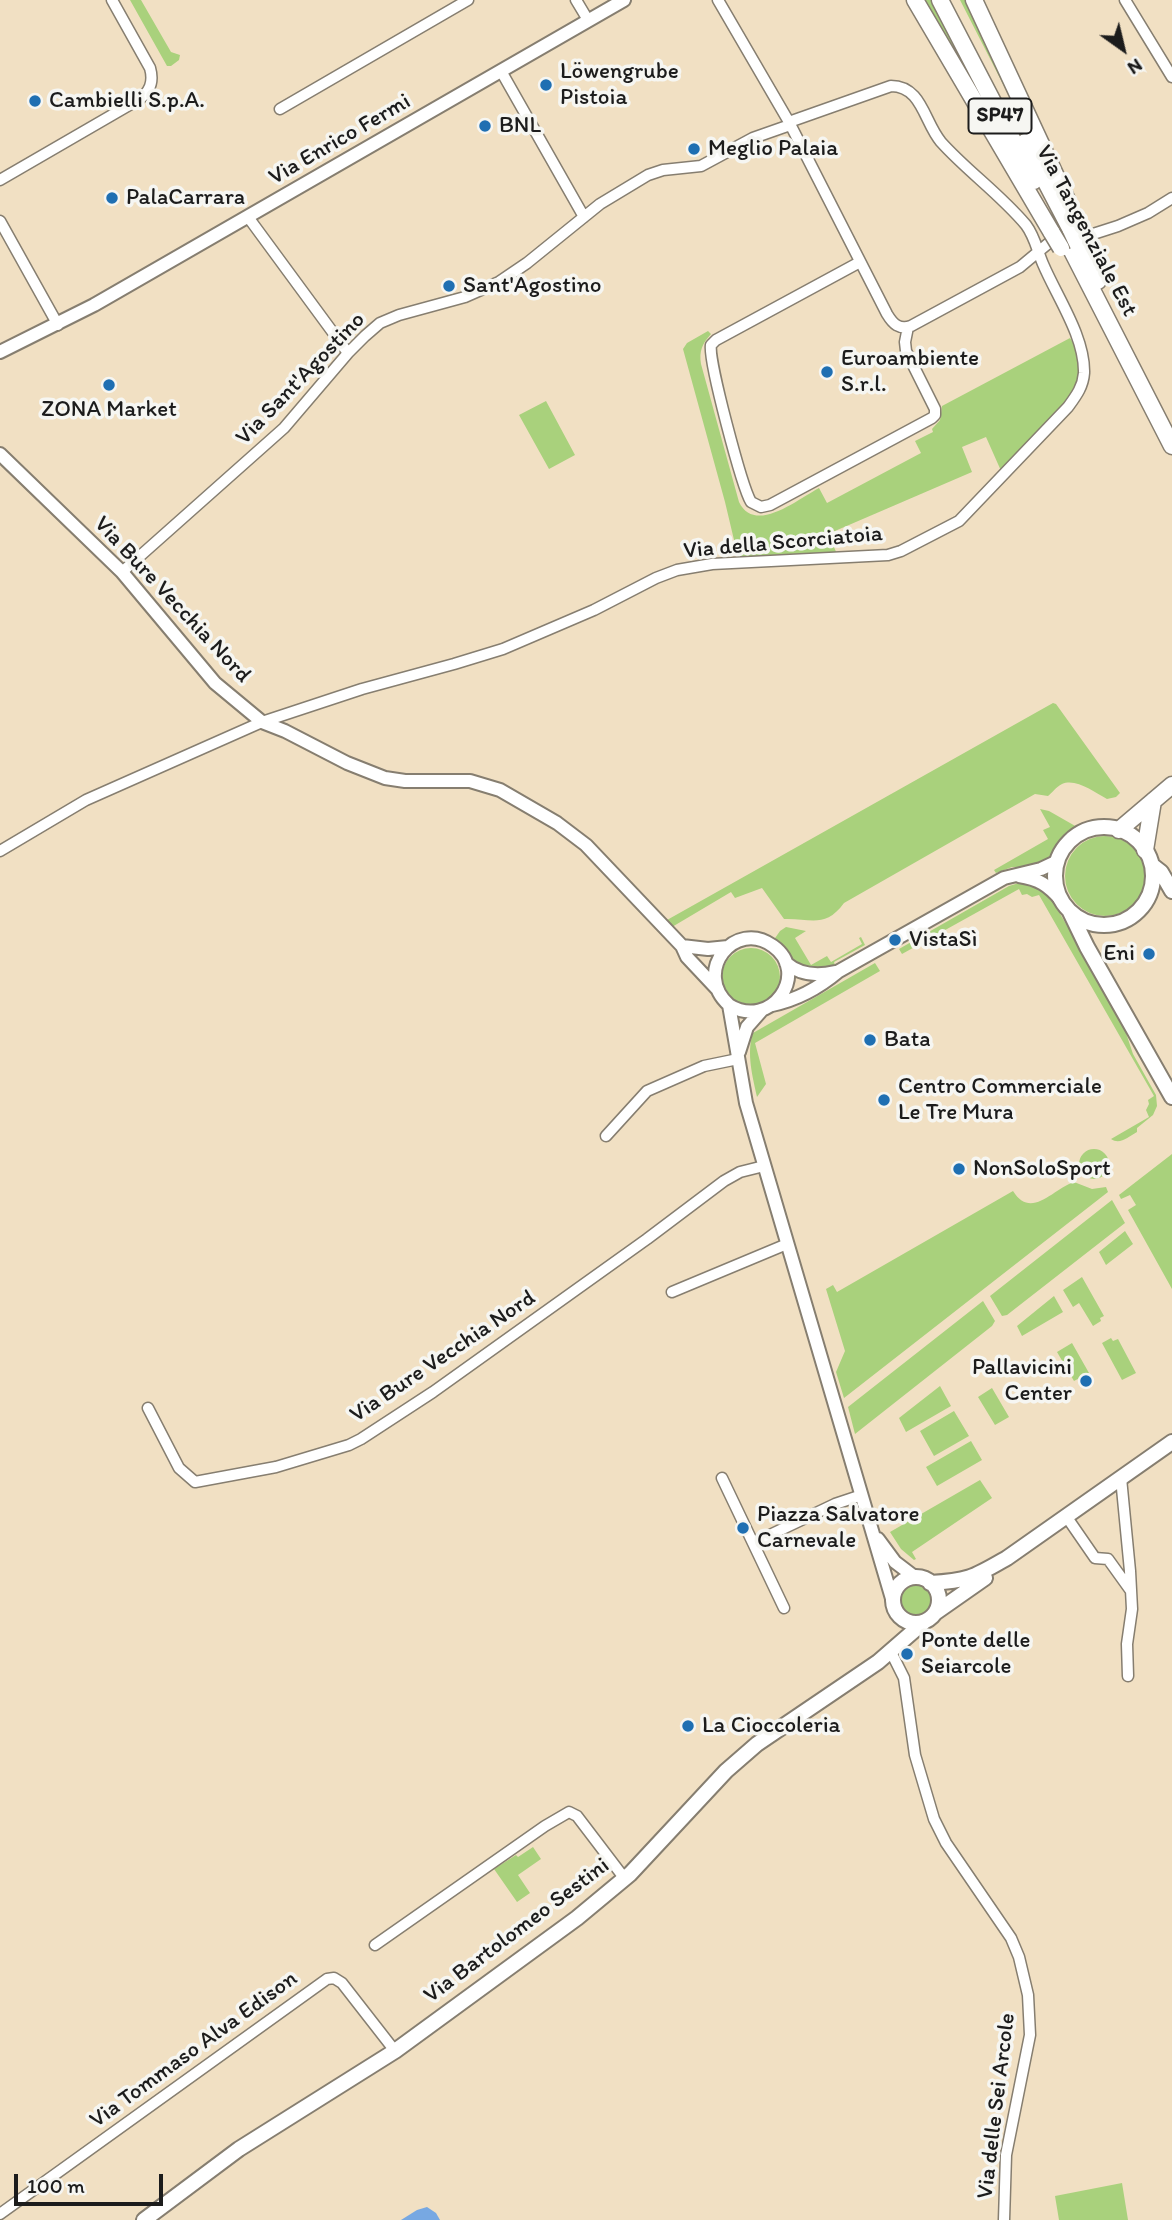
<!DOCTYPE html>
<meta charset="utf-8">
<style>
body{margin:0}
#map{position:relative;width:1172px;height:2220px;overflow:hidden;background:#f1e0c3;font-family:Itim,sans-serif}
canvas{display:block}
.north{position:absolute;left:1088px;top:14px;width:70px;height:70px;-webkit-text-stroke:5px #f6f6f2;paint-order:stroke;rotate:146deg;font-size:19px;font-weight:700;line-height:28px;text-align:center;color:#1c1c1c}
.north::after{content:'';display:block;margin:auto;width:24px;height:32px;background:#1c1c1c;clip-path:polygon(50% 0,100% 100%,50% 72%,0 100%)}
.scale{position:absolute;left:14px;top:2174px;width:149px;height:32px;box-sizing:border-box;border:4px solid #1c1c1c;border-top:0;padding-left:9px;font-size:21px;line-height:24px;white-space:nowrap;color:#1c1c1c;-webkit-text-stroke:5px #f6f6f2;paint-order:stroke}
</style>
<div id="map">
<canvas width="1172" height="2220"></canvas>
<div class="north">N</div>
<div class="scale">100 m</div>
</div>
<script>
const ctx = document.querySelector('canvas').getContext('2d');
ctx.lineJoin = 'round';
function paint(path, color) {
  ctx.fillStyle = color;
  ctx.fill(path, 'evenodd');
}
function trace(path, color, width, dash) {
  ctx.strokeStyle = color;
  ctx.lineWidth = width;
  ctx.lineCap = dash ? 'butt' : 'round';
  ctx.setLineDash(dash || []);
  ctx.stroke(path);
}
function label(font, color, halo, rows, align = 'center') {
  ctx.font = font + ' Itim,sans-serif';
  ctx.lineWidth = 7;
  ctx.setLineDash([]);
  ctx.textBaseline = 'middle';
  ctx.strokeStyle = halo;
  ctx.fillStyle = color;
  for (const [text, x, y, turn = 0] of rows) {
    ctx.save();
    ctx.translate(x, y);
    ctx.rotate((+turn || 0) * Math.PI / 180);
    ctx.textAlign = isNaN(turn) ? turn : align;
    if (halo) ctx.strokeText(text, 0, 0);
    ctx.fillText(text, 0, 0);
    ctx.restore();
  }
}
paint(new Path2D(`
 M 130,0 L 141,0 L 171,52 L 180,55 L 179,60 L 171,66 L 167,66 Z
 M 919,0 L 935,0 L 1032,186 Z
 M 960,0 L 971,0 L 1051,178 Z
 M 708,331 L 711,334 C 702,344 699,351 701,364 L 739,502 C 755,535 798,499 819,488 L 827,503 L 921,453 L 915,441 L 933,432 L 932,429 L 940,420 L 942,406 L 1070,338 L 1076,347 L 1079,368 L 1077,381 L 1071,396 L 1002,473 L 986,437 L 962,447 L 972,472 L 828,534 L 838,556 L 739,561 L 725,502 L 683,349 L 687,343 Z
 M 546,401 L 575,455 L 549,469 L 519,415 Z
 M 1053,703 L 1056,704 L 1120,793 L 1116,797 L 1107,799 C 1094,792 1076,778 1062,784 C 1056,787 1052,793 1048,796 L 1035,794 L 844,903 C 825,929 810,918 784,919 L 762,888 L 735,898 L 731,892 L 672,927 L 667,920 Z
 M 1040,809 L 1049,811 L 1077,827 L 1061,840 L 1047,860 L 1032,867 L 1012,867 L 996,873 L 994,870 L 1048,839 L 1043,830 L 1050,827 Z
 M1065 876a40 40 0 1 1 80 0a40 40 0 1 1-80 0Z
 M 1019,883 L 1041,888 L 1051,898 L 1122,1021 L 1133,1054 L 1156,1095 L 1157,1106 L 1153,1115 L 1137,1128 L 1137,1132 C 1128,1137 1120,1145 1111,1139 L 1149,1117 L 1146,1110 L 1149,1104 L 1148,1100 L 1154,1096 L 1039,895 L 1032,897 L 1027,894 L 1022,895 L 1019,889 L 902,954 L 899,949 L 1009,886 Z
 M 786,927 L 806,931 L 795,938 L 811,965 L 827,956 L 831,962 L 862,944 L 859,938 L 861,937 L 865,945 L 834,962 L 835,965 C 808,977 791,959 773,941 L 780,931 Z
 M722 977a29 29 0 1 1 58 0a29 29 0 1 1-58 0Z
 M 875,963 L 880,971 L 755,1043 L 766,1084 L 757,1097 C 753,1078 746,1053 753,1033 Z
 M1079 1164a15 15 0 1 1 30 0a15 15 0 1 1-30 0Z
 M 1172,1154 L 1172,1289 L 1128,1210 L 1136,1205 L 1130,1195 L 1121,1199 L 1119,1195 Z
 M 1074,1182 L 1092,1189 L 1106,1187 L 1108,1192 L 844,1398 L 836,1372 L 845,1351 L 826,1289 L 833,1285 L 837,1292 L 1013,1191 C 1031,1220 1053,1189 1074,1182 Z
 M 1112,1200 L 1125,1223 L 1007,1315 L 1002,1316 L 990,1296 Z
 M 1125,1231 L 1133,1244 L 1106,1265 L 1099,1252 Z
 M 1082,1277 L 1104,1316 L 1100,1318 L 1101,1321 L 1093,1326 L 1079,1303 L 1073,1307 L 1063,1290 Z
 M 1054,1296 L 1063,1312 L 1022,1336 L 1017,1326 Z
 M 983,1301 L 995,1321 L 992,1326 L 855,1434 L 848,1407 Z
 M 1111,1338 L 1113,1341 L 1118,1339 L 1136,1373 L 1122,1380 L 1102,1343 Z
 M 1072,1343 L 1089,1373 L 1074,1381 L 1057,1352 Z
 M 940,1386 L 951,1406 L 906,1432 L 899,1418 Z
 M 992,1388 L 1009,1417 L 995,1425 L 978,1397 Z
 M 954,1411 L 969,1436 L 934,1456 L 920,1431 Z
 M 971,1441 L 982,1460 L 937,1486 L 926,1467 Z
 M 980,1480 L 992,1498 L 912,1552 L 916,1559 L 914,1560 L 901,1549 L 890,1532 Z
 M900 1600a16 16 0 1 1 32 0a16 16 0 1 1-32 0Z
 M 533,1847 L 541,1859 L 518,1875 L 530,1893 L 517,1902 L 494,1869 L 516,1855 L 518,1857 Z
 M 1122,2183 L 1128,2220 L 1059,2220 L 1055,2196 Z`), '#a9d17c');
paint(new Path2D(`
 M 427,2207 L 436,2213 L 440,2220 L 401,2220 L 417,2210 Z`), '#77a8e2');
const minor = new Path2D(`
 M 576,0 L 588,20
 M 718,0 L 789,122 L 887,314 C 893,324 899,330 911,326 L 1020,267 L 1050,242 L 1090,235 L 1118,226 L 1148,213 L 1172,198
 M 1125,0 L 1172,77
 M 501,71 L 584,217
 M 280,109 L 468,0
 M 0,180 L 138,100 C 150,92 154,82 150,68 L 112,0
 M 248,217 L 348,353
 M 0,221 L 58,325
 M 860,262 L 716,340 L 711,345 C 708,360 742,487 751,502 L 761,507 L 770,505 L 932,418 L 935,415 L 935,409 L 906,351 L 905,342 L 908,327
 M 122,572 L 284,428 L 348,353 L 365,336 L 380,323 L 399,315 L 465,297 L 499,282 L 527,263 L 600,204 L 648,175 L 663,170 L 701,166 L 753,138 L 790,125
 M 0,851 L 86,800 L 262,722 L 362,689 L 454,664 L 503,649 L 594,610 L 656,578 L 677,570 L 712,564 L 888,555 L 901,551 L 959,521 L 1068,407 C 1076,396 1083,387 1084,373 C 1085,337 1057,297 1043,264 C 1037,250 1035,237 1026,225 C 1000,194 967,171 941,142 C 924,122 922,86 891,86 L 789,122
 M 606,1136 L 647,1091 L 704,1066 L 738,1059
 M 672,1292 L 787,1244
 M 148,1408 L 179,1468 L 195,1482 L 276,1467 L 349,1445 L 361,1439 L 433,1392 L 647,1239 L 724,1181 L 740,1172 L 764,1166
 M 722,1478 L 784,1608
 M 1121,1478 L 1130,1571 L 1132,1609 L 1127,1644 L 1128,1676
 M 1066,1516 L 1095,1558 L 1108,1559 L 1131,1591
 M 753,1543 L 835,1504 L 862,1495
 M 891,1652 L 904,1678 L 915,1755 L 934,1819 L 946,1843 L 1011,1938 L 1019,1957 L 1028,1995 L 1030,2035 L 1006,2155 L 1004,2220
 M 375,1945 L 545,1826 L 569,1812 L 577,1816 L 625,1879
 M 0,2214 L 327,1979 L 334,1978 L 342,1983 L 395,2051`);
const tertiary = new Path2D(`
 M 0,352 L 94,305 L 624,0
 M 0,454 L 122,572 L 215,683 L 262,722 L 285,731 L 347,763 L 385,778 L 405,781 L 470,781 L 500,790 L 557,823 L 586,845 L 682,946 L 687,957 L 718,990
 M 1019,876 C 1039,879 1048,885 1061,900
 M 682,946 L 708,949 L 728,947
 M 786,963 C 800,975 818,976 835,972
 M 729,1005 C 771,1031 811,973 773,946 C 735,918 692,972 729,1005 L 746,1103 L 893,1602
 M 772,1005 C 797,1000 820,987 839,971 L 1004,878 L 1041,869 L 1058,861
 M 739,1052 L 747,1027 L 762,1010
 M 878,1539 L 895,1562 L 916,1578`);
const secondary = new Path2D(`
 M1055 876a49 49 0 1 1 98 0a49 49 0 1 1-98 0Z
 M 1152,865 L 1161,872 L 1172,891
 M 1070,912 L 1087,947 L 1172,1097
 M893 1600a23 23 0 1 1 46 0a23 23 0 1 1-46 0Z
 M 930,1583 C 969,1581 974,1577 1007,1558 L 1172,1442
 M 935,1613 L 985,1578
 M 144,2220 L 239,2149 L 395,2051 L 577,1918 L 630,1874 L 726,1771 L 757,1744 L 878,1662 L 924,1622`);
const primary = new Path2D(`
 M 915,0 L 1052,233
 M 940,0 L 1034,181
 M 974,0 L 1067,200
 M 1025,142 L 1071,230
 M 1087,243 L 1098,281
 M 1070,247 L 1172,446
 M 1119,830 L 1172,785
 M 1145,850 L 1153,801`);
trace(minor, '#867e70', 13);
trace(tertiary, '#867e70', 16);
trace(secondary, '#867e70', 18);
trace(primary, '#867e70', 19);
trace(minor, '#fff', 10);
trace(tertiary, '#fff', 12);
trace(secondary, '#fff', 14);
trace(primary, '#fff', 16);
const primaryBridge = new Path2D(`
 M 1071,230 L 1078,245
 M 1052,233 L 1061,248`);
trace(primaryBridge, '#867e70', 19, []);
trace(primaryBridge, '#fff', 16);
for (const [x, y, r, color] of [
 [546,85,7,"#1f6fb2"],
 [35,101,7,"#1f6fb2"],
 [485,126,7,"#1f6fb2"],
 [694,149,7,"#1f6fb2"],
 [112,198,7,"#1f6fb2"],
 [449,286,7,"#1f6fb2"],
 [827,372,7,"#1f6fb2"],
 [109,385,7,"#1f6fb2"],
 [895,940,7,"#1f6fb2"],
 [1149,954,7,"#1f6fb2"],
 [870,1040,7,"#1f6fb2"],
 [884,1100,7,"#1f6fb2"],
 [959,1169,7,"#1f6fb2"],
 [1086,1381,7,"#1f6fb2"],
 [743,1528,7,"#1f6fb2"],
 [907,1654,7,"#1f6fb2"],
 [688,1726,7,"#1f6fb2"]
]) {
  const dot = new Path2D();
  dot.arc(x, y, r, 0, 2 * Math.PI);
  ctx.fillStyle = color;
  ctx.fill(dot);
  trace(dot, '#f6f6f2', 2.5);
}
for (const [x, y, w] of [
 [1000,116,63]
]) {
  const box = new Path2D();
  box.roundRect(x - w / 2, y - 17.5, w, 35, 5);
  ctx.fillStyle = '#f6f6f2';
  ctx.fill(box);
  trace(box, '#1c1c1c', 2);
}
label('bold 21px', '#1c1c1c', null, [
 ["SP47",1000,116]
]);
label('23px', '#1c1c1c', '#f6f6f2', [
 ["Löwengrube",560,72],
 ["Pistoia",560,98],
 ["Cambielli S.p.A.",49,101],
 ["BNL",499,126],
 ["Meglio Palaia",708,149],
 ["PalaCarrara",126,198],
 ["Sant'Agostino",463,286],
 ["Euroambiente",841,359],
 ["S.r.l.",841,385],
 ["ZONA Market",109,410,"center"],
 ["VistaSì",909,940],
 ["Eni",1135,954,"right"],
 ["Bata",884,1040],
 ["Centro Commerciale",898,1087],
 ["Le Tre Mura",898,1113],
 ["NonSoloSport",973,1169],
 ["Pallavicini",1072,1368,"right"],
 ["Center",1072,1394,"right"],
 ["Piazza Salvatore",757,1515],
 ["Carnevale",757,1541],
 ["Ponte delle",921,1641],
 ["Seiarcole",921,1667],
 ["La Cioccoleria",702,1726]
], 'left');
label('23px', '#1c1c1c', '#f6f6f2', [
 ["Via Enrico Fermi",340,140,-30],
 ["Via Tangenziale Est",1086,231,62],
 ["Via Sant'Agostino",301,379,-46],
 ["Via della Scorciatoia",783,543,-5],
 ["Via Bure Vecchia Nord",172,600,47],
 ["Via Bure Vecchia Nord",443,1357,-34],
 ["Via Bartolomeo Sestini",517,1931,-37],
 ["Via Tommaso Alva Edison",194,2050,-36],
 ["Via delle Sei Arcole",997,2106,-83]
]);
</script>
